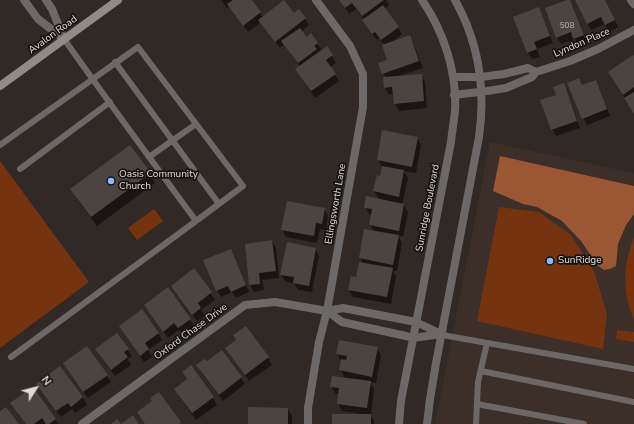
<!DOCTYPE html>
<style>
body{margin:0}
#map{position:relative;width:634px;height:424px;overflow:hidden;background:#302926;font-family:"Nunito Sans",sans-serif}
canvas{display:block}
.north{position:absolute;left:16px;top:368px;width:40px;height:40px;-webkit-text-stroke:3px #161311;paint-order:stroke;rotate:54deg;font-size:11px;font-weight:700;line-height:16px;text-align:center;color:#e0dbd9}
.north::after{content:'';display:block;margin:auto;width:14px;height:18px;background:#e0dbd9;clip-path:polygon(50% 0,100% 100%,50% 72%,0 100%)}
</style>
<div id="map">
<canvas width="634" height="424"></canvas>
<div class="north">N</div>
</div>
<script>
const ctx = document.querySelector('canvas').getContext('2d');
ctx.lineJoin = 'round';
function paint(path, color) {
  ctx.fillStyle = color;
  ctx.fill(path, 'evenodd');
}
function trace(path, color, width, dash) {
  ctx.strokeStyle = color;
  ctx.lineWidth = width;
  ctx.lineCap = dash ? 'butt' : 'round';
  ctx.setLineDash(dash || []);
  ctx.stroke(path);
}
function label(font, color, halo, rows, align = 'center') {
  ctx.font = font + ' "Nunito Sans",sans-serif';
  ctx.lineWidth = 3.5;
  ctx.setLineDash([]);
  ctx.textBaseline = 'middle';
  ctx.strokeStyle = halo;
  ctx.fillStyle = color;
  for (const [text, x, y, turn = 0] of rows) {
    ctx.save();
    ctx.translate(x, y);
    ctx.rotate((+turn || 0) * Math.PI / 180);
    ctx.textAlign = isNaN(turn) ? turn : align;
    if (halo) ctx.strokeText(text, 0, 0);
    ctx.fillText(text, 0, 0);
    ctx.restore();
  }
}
paint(new Path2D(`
 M 490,142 L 634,173 L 634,424 L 435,424 Z`), '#3c2f29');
paint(new Path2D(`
 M 0,161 L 89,282 L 0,348 Z
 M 499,207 L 539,212 L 571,235 L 594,271 L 607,314 L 603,349 L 477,321 Z
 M 154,209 L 163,221 L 137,240 L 128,228 Z
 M 634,238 L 634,319 C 622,294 623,263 634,238 Z
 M 617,330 L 634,332 L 634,342 L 616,339 Z`), '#75340f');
paint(new Path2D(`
 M 500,156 L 634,186 L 634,214 L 626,225 L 618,244 L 616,266 L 610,269 L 604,270 L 597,265 L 581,241 L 562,221 L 537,207 L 523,204 L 493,191 Z`), '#9b5634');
paint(new Path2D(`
 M 221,0 L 251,0 L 263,17 L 294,15 L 305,19 L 309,25 L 302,31 L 306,38 L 317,43 L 322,51 L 326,47 L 336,63 L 330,67 L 339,81 L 315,98 L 296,69 L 300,66 L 284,44 L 280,48 L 261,22 L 248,32 L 230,6 L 227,8 Z
 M 340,0 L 386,0 L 389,5 L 385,9 L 398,27 L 402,34 L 392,42 L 409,36 L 413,43 L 423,68 L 399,76 L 421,75 L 425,82 L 427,108 L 399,111 L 395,104 L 394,94 L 389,95 L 385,88 L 386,78 L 379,64 L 388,61 L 385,45 L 379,38 L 377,40 L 367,27 L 364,20 L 356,9 L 349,14 Z
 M 569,0 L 573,7 L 587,42 L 578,46 L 575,39 L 561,44 L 557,38 Z
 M 576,0 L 605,0 L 618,27 L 609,32 L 605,24 L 591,30 Z
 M 539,8 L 542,15 L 553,43 L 537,49 L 540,57 L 532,59 L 528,53 Z
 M 634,58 L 634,113 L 613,79 Z
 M 595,81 L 599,88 L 610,116 L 587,125 L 583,118 L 582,86 Z
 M 563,85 L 567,92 L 580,128 L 556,136 L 552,129 L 557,95 Z
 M 417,138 L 421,145 L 416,173 L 403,171 L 408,178 L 402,205 L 404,205 L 408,212 L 403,237 L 398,236 L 402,243 L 397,271 L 393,271 L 396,276 L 391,304 L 353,297 L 349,290 L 357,278 L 363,263 L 360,258 L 374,232 L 370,224 L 372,215 L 369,214 L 365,207 L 379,200 L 374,191 L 380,177 L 382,167 L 378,160 Z
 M 130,147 L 150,174 L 155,183 L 97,226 L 77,199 L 72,189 Z
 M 324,209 L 328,216 L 326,230 L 320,229 L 317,243 L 286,237 L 282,230 Z
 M 272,242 L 276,248 L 279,278 L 262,280 L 264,290 L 254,292 L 250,285 Z
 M 315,249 L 319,256 L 312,292 L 298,290 L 294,283 L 286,282 L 281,275 Z
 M 230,250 L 234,257 L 249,292 L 236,298 L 232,292 L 221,297 L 217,290 Z
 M 194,269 L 215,300 L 201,310 L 205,316 L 197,321 L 176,293 L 172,286 Z
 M 145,305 L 190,320 L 194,326 L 183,334 L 179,330 L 168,338 Z
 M 120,327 L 158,333 L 162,340 L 148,350 L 152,357 L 144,362 Z
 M 226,348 L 268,358 L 272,365 L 249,381 Z
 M 377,348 L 381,355 L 376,383 L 370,382 L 374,389 L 371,416 L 374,421 L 374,424 L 333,424 L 360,415 L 360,414 L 342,411 L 338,404 L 339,394 L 335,393 L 331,386 L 345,379 L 341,370 L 341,361 L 337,354 Z
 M 96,349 L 128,350 L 132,356 L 128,359 L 131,365 L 115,376 L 100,356 Z
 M 222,351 L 241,378 L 245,384 L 223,401 L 201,372 L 197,365 L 206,363 Z
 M 60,367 L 83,398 L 87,405 L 75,413 L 72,409 L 61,417 L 41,391 Z
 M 190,367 L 213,398 L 217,405 L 196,420 L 179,396 L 187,380 L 183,373 Z
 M 68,370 L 107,376 L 111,382 L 88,398 Z
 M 288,409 L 292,416 L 292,424 L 249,424 Z
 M 16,410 L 55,419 L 58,424 L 26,424 Z`), '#0007');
paint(new Path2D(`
 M 233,0 L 252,0 L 261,12 L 243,26 L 227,4 Z
 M 284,0 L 294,13 L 299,9 L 306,18 L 275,42 L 258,20 Z
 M 339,0 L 384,0 L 362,16 L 352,3 L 345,8 Z
 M 567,0 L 570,0 L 584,35 L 573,39 L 571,32 L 556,38 L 545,8 Z
 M 575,0 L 605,0 L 615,20 L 605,25 L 601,17 L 587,24 Z
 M 383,5 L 399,27 L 381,40 L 375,32 L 372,34 L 362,20 Z
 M 539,7 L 550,36 L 534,42 L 537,49 L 527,53 L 513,17 Z
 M 300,28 L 307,37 L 311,33 L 318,43 L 314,46 L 317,49 L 298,63 L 281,41 Z
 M 410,35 L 419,61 L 382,74 L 378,63 L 387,60 L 382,45 Z
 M 327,46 L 333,55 L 326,60 L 336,74 L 311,91 L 295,69 Z
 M 633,55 L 634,56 L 634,87 L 623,95 L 608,72 Z
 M 422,74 L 424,101 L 394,104 L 392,87 L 384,88 L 383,77 Z
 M 579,78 L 582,85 L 596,80 L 607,109 L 582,119 L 567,83 Z
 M 564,83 L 577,121 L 551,130 L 540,100 L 556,95 L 553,87 Z
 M 634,92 L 634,114 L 624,98 Z
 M 382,130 L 418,137 L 412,167 L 377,160 Z
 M 130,145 L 151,173 L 91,217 L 70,189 Z
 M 382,166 L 404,170 L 399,197 L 373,191 L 377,175 L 380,176 Z
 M 366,196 L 404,204 L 399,231 L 369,225 L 372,209 L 364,208 Z
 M 287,201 L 325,208 L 322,224 L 316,223 L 314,236 L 281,230 Z
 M 364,229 L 399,235 L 393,265 L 359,258 Z
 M 272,240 L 276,271 L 259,273 L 260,284 L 249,285 L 245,244 Z
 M 287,242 L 316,248 L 309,286 L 293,283 L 294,277 L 280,275 Z
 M 231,249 L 246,285 L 231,292 L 228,286 L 216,291 L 203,260 Z
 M 359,262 L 393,268 L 387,297 L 348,290 L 351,276 L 356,277 Z
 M 194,268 L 212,292 L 198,303 L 201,308 L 192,315 L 171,286 Z
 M 168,287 L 191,319 L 178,328 L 174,323 L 163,332 L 144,305 Z
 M 142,309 L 159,333 L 145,343 L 149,349 L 140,356 L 119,326 Z
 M 246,326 L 269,357 L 245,375 L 225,348 L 236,340 L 233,335 Z
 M 117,333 L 129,349 L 124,352 L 128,357 L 111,370 L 95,349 Z
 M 339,340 L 378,347 L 372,377 L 339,370 L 341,359 L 346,360 L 347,356 L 336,354 Z
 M 87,346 L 108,375 L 83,392 L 63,363 Z
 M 222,350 L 242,377 L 219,395 L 196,365 L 204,359 L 207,361 Z
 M 191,365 L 214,397 L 192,413 L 174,389 L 187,379 L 182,372 Z
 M 60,366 L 83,397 L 71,407 L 68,403 L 56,411 L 36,384 Z
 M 332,376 L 371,381 L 367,408 L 337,404 L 339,388 L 330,387 Z
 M 33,387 L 56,419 L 49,424 L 46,424 L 42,418 L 34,424 L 26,424 L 10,403 Z
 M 159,392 L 181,422 L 179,424 L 145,424 L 137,412 L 152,401 L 150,398 Z
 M 6,407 L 19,424 L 0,424 L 0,411 Z
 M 248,407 L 288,408 L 288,424 L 248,424 Z
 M 332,414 L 371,414 L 371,424 L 332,424 Z
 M 133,415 L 139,424 L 121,424 Z
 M 117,419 L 121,424 L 111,424 Z`), '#4c4440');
trace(new Path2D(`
 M 115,62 L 219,204
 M 0,145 L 138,47 L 243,186 L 196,221 C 152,161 107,100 64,39
 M 149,157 L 196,124
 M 20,169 L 110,102
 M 441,334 L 448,336 L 634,369
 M 11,357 L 196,221
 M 481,371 L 634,402
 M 477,404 L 584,424
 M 476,424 L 478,382 L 487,343`), '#6c6867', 6);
trace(new Path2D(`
 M 24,0 L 38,19 L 64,39
 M 46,0 L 52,9 L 64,39
 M 631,0 L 634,4
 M 536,72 L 570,61 L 598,49 L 634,30
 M 453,77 L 481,77 L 504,74 L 528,68 L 536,72 L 532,77 L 506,88 L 487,91 L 454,95
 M 327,311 L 342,322 L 406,336 L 413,338 L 441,334
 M 82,424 L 245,305 L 275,302 L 327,311 L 343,308 L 416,322 L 441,334
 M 308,424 L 308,408 L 319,342 L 327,311 L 363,107 L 363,74 L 350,46 L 316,0
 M 399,424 L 401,401 L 451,142 C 452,132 454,121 455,111 C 457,72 444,32 422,0
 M 427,424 L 430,399 L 436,363 L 479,137 C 486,88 479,43 455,0`), '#6c6867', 8);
trace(new Path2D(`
 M 0,86 L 118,0`), '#918b88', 8);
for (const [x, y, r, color] of [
 [111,181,4,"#89bafc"],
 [550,261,4,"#89bafc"]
]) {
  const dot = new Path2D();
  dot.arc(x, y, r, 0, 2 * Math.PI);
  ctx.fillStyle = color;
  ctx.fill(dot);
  trace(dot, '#161311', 1.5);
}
label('8px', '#bbb5b3', null, [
 ["508",567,26]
]);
label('10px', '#e0dbd9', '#161311', [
 ["Avalon Road",53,35,-36],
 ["Lyndon Place",582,43,-23],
 ["Ellingsworth Lane",336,204,-80],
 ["Sunridge Boulevard",428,208,-79],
 ["Oxford Chase Drive",191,332,-36]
]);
label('10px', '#e0dbd9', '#161311', [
 ["Oasis Community",119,175],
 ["Church",119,187],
 ["SunRidge",558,261]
], 'left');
</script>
